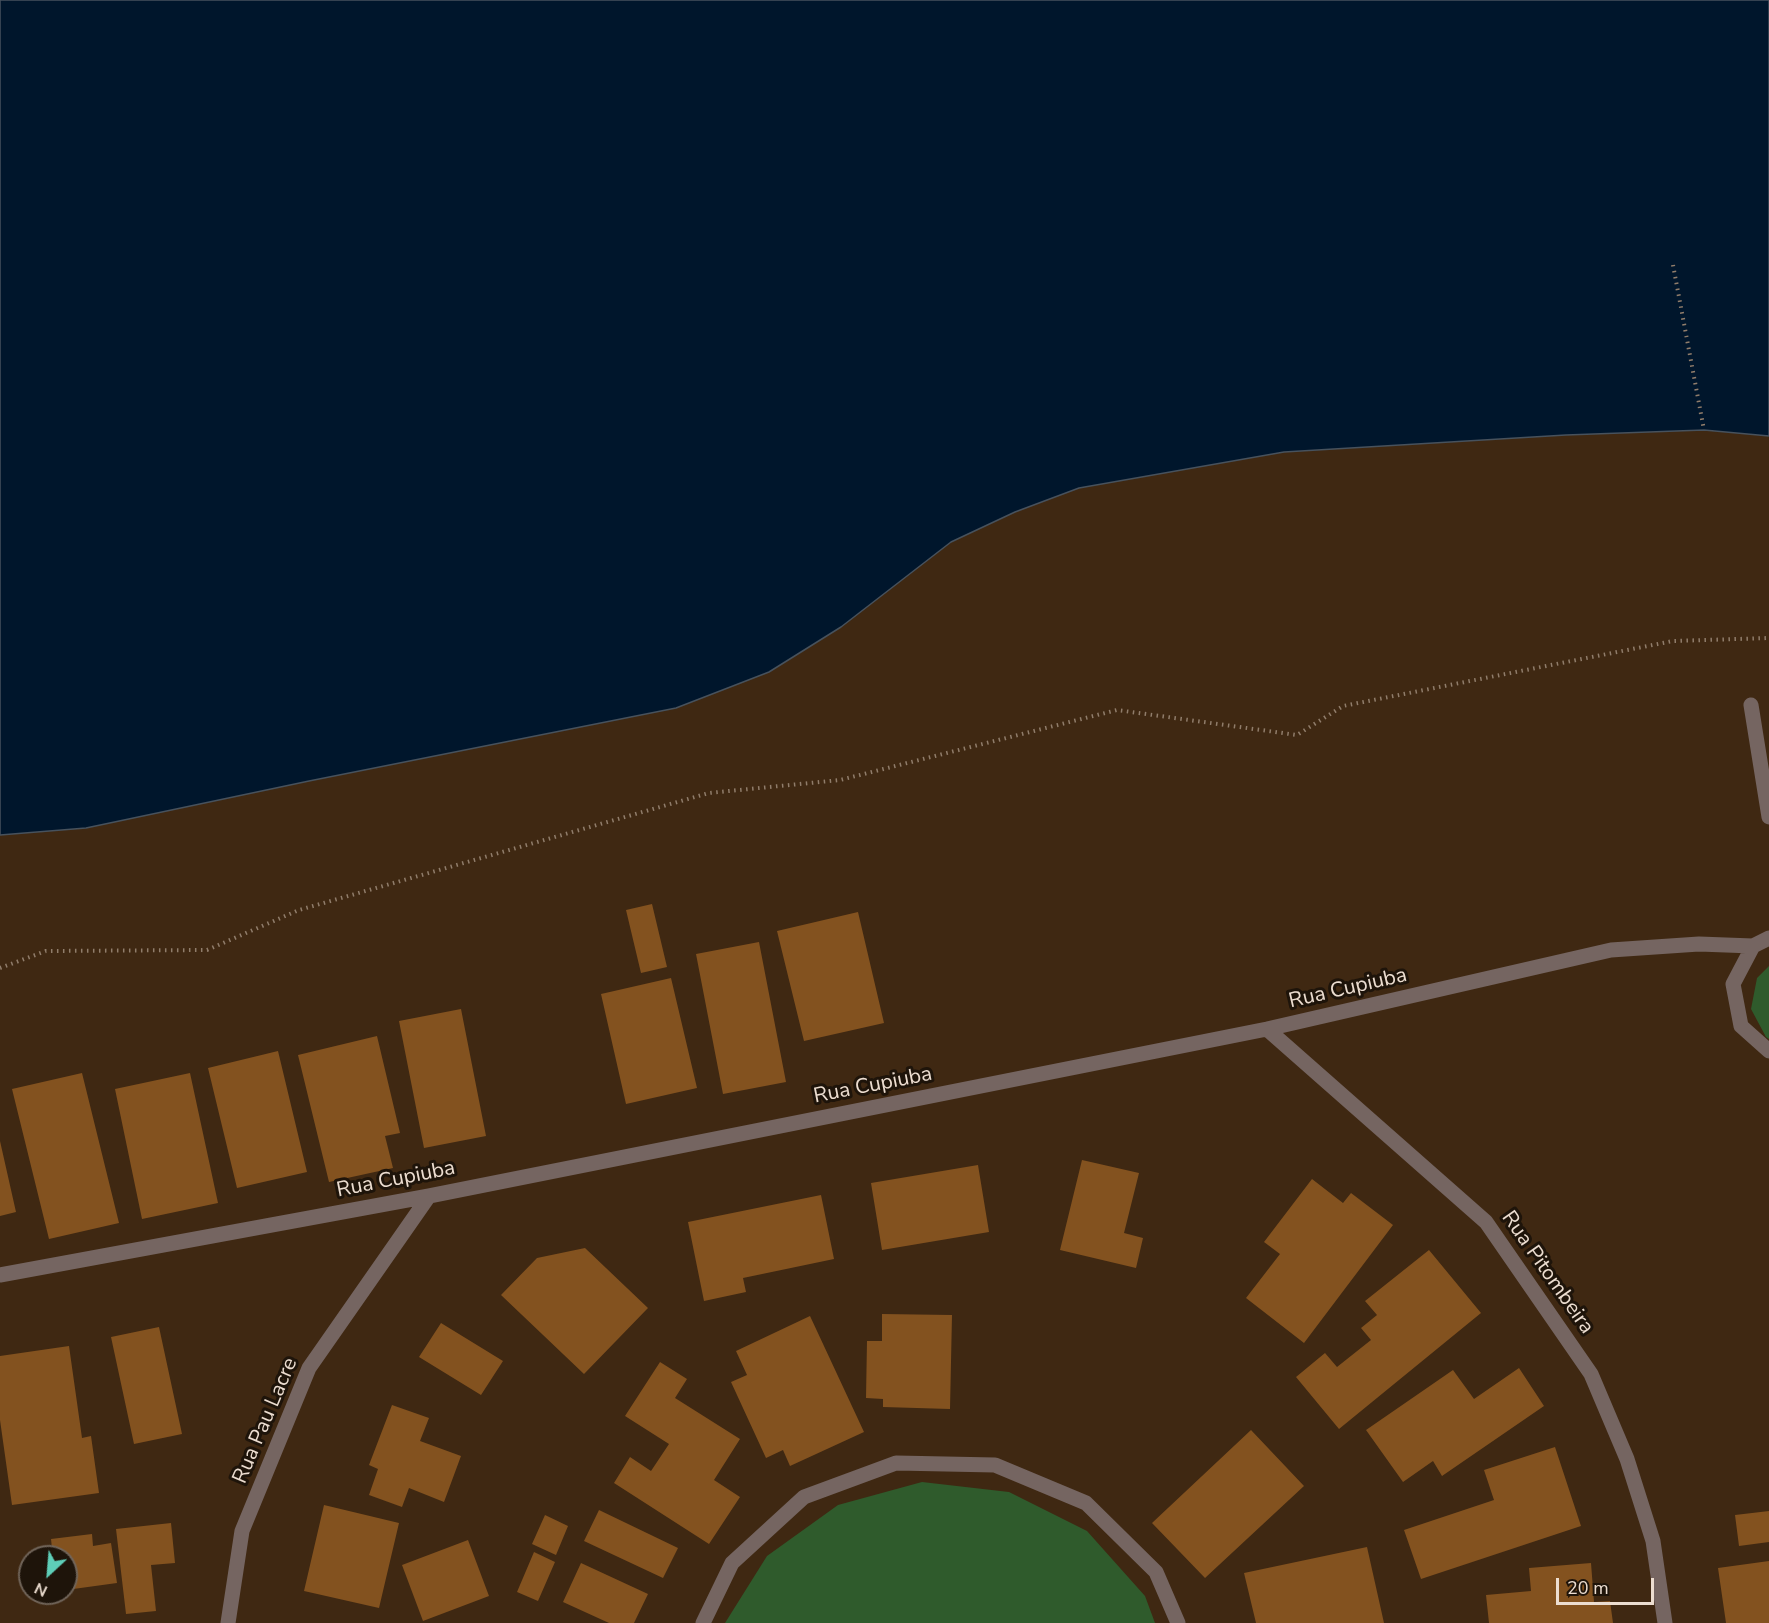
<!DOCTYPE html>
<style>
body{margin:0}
#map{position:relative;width:1769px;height:1623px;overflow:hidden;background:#3f2812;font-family:"Nunito Sans",sans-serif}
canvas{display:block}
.north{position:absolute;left:18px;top:1545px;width:60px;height:60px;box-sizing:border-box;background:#1e140a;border:2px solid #706459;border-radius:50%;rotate:206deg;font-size:16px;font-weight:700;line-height:24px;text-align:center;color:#ecddd0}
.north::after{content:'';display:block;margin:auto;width:21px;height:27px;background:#5eceb8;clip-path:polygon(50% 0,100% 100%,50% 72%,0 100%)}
.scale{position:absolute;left:1556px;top:1578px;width:98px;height:27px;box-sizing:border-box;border:3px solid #ecddd0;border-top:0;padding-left:8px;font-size:18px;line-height:21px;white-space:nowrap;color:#ecddd0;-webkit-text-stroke:4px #1e140a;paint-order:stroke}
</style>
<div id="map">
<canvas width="1769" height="1623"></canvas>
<div class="north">N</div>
<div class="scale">20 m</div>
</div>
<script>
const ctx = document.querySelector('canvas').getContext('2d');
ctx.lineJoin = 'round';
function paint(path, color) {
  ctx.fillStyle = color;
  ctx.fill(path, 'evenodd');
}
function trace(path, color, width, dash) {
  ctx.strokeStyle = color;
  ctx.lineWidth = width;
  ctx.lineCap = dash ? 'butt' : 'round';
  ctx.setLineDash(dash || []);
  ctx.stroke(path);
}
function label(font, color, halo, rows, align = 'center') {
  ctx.font = font + ' "Nunito Sans",sans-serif';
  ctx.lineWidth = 6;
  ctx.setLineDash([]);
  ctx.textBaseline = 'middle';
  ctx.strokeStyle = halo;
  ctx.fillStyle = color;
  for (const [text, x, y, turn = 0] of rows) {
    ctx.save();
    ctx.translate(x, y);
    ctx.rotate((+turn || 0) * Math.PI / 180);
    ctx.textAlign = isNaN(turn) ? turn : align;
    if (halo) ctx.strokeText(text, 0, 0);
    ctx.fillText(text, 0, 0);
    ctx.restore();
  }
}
paint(new Path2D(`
 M 1769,966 L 1769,1039 L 1766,1037 L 1751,1009 L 1757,978 Z
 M 922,1482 L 1009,1492 L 1087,1531 L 1145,1596 L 1155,1623 L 725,1623 L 767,1556 L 838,1505 Z`), '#2f5b2c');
const water = new Path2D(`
 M 0,0 L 1769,0 L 1769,436 L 1704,430 L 1566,435 L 1284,452 L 1079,488 L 1015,512 L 951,542 L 841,627 L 769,672 L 676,708 L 309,781 L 86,828 L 0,835 Z`);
paint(water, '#00162c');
trace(water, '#47525d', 1.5);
paint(new Path2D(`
 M 652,904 L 667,967 L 641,973 L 626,910 Z
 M 858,912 L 884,1023 L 804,1041 L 777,931 Z
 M 759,942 L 786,1082 L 723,1094 L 696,954 Z
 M 671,978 L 697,1088 L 626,1104 L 601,994 Z
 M 461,1009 L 486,1136 L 424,1148 L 399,1021 Z
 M 377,1036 L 400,1133 L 385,1136 L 393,1168 L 329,1182 L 298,1055 Z
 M 278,1051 L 307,1172 L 237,1188 L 208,1068 Z
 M 82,1073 L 119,1223 L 49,1239 L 12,1089 Z
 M 190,1073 L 218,1203 L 142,1219 L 115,1089 Z
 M 0,1141 L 16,1212 L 0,1216 Z
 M 1082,1160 L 1139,1173 L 1124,1233 L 1143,1238 L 1136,1268 L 1060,1250 Z
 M 978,1165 L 989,1232 L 882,1250 L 871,1183 Z
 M 1312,1179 L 1343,1203 L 1351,1193 L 1393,1225 L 1304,1343 L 1246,1298 L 1280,1254 L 1264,1242 Z
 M 821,1195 L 834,1259 L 743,1278 L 746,1292 L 704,1301 L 688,1222 Z
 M 585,1248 L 648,1308 L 584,1374 L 501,1295 L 537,1258 Z
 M 1429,1250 L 1481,1313 L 1339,1429 L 1296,1377 L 1325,1353 L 1337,1367 L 1371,1340 L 1361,1328 L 1377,1315 L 1365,1301 Z
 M 882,1314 L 952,1315 L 950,1409 L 883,1407 L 883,1399 L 866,1398 L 867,1341 L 882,1341 Z
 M 810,1316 L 864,1432 L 790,1466 L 783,1450 L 766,1458 L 731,1382 L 747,1375 L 736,1351 Z
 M 441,1323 L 503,1361 L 481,1395 L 419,1357 Z
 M 159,1327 L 182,1434 L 134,1444 L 111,1337 Z
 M 69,1346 L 82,1438 L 91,1436 L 99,1493 L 12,1505 L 0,1420 L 0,1356 Z
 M 660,1362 L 687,1379 L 675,1398 L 740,1439 L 714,1480 L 740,1497 L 709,1544 L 614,1483 L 630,1457 L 651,1471 L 669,1444 L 625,1416 Z
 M 1519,1368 L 1544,1406 L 1442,1476 L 1433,1461 L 1403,1482 L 1366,1430 L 1453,1370 L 1474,1399 Z
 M 392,1405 L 429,1418 L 420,1441 L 461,1456 L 444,1502 L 409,1488 L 402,1507 L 369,1495 L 378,1469 L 369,1465 Z
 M 1251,1430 L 1304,1486 L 1205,1578 L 1152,1523 Z
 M 1555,1447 L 1581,1526 L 1421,1579 L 1404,1530 L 1494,1500 L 1484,1470 Z
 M 324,1505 L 399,1523 L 379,1608 L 304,1591 Z
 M 599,1510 L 678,1548 L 663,1578 L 584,1541 Z
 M 1769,1511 L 1769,1542 L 1739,1546 L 1735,1515 Z
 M 545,1515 L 568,1526 L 556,1555 L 532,1544 Z
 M 171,1523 L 175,1563 L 151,1565 L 156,1611 L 126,1614 L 116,1529 Z
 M 92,1534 L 93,1546 L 111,1543 L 117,1583 L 66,1590 L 66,1557 L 53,1557 L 51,1539 Z
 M 468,1540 L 489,1596 L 423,1621 L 402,1565 Z
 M 1367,1547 L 1384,1623 L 1256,1623 L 1244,1573 Z
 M 534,1552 L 555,1562 L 538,1601 L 517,1592 Z
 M 1769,1561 L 1769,1623 L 1726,1623 L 1718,1568 Z
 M 581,1563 L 648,1594 L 634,1623 L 609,1623 L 563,1602 Z
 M 1591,1563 L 1594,1602 L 1610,1601 L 1613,1623 L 1489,1623 L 1486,1595 L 1531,1591 L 1529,1568 Z`), '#83521f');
trace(new Path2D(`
 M 1673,265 L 1704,430
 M 0,968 L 46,951 L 207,950 L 299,910 L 709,793 L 840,780 L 1117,710 L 1297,735 L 1343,706 L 1673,641 L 1769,638`), '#907d6b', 4, [1.5, 4.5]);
trace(new Path2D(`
 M 1751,705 L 1769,817
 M 1769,938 L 1753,946 L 1733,984 L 1741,1026 L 1769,1051
 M 1267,1029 L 1486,1222 L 1591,1374 L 1627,1459 L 1653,1541 L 1665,1623
 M 0,1275 L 429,1196 L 1267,1029 L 1611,950 L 1699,944 L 1753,946
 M 228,1623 L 242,1531 L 309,1368 L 429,1196
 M 703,1623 L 732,1563 L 804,1497 L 896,1463 L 995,1465 L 1086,1503 L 1156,1572 L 1178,1623`), '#756561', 15);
label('21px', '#ecddd0', '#1e140a', [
 ["Rua Cupiuba",1348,989,-13],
 ["Rua Cupiuba",873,1086,-11],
 ["Rua Cupiuba",396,1180,-11],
 ["Rua Pitombeira",1547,1273,55],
 ["Rua Pau Lacre",266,1421,-67]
]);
</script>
